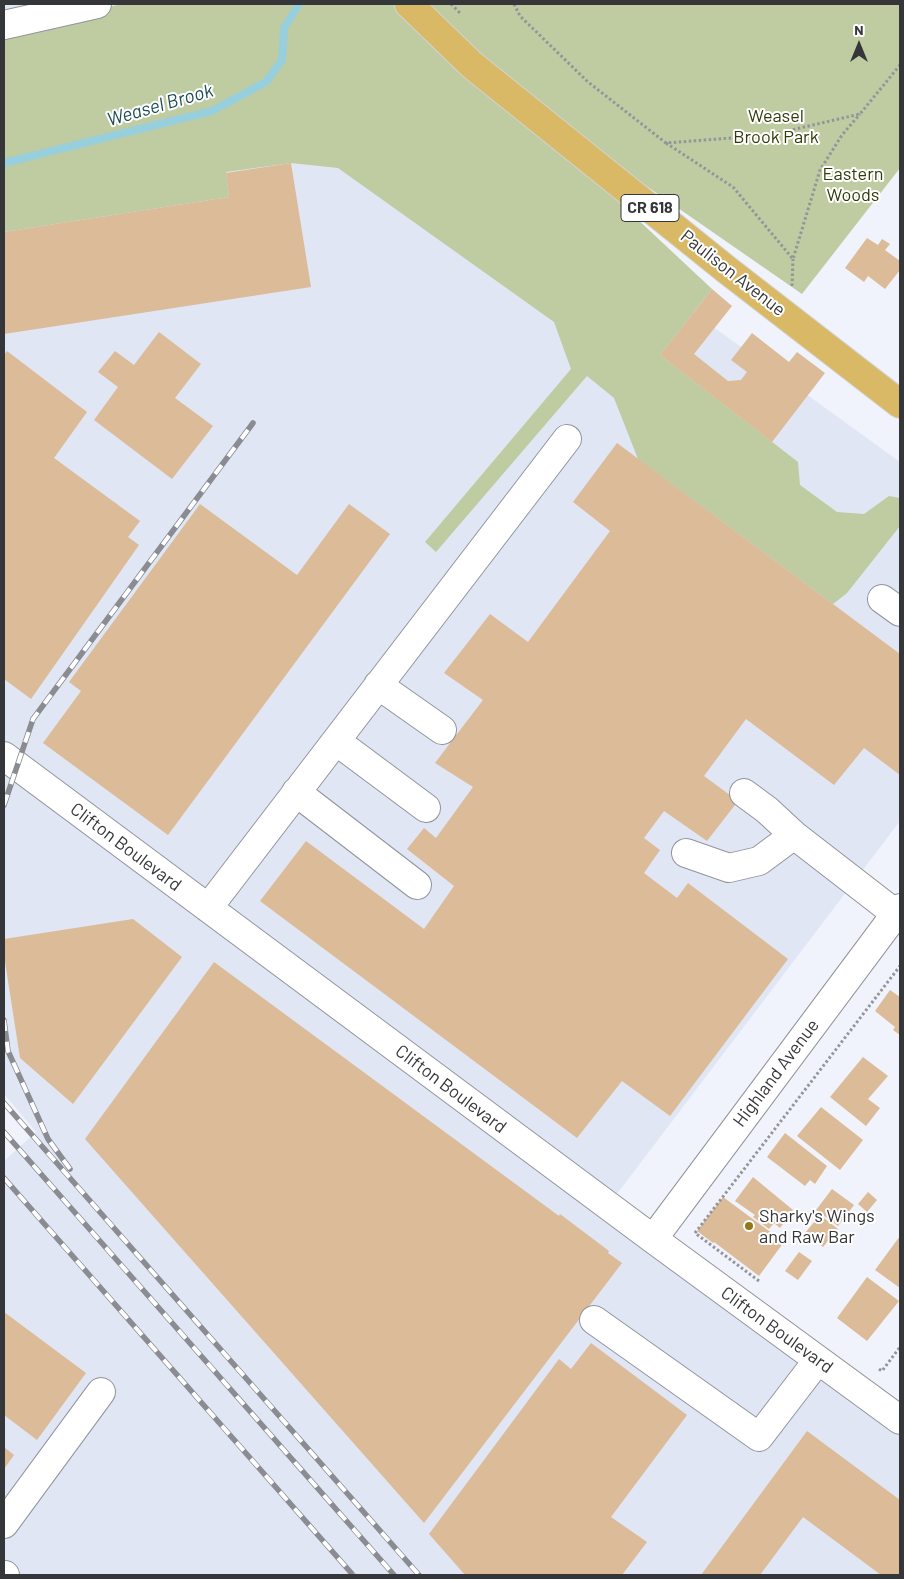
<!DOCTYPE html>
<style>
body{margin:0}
#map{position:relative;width:904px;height:1579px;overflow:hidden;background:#f0f3fb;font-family:Barlow,sans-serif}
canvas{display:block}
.frame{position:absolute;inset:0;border:5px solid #353639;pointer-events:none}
.north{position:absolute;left:834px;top:20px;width:50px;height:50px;-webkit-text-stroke:4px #fff;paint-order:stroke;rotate:0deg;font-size:14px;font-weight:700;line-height:20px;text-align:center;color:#353639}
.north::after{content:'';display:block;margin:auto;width:18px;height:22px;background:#353639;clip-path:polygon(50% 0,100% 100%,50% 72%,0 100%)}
</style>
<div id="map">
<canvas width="904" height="1579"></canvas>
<div class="frame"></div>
<div class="north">N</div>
</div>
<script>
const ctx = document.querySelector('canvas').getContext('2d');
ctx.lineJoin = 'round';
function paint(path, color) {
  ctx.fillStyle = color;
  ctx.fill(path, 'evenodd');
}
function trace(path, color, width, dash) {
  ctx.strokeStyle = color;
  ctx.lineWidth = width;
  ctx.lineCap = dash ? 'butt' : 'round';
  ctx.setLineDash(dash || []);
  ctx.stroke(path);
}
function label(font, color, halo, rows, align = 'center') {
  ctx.font = font + ' Barlow,sans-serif';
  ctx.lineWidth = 4;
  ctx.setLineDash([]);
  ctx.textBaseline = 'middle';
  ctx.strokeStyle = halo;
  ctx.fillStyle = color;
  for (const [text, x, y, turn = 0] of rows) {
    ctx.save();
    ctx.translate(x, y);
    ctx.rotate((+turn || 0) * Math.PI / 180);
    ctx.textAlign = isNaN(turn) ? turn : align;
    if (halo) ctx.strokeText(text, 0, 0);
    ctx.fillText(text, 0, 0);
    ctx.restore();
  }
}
paint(new Path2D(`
 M 4,4 L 328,4 L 694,313 L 900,462 L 900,821 L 604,1211 L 900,1429 L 900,1575 L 4,1575 L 4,1161 L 36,1132 L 4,1094 Z`), '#e1e6f5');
paint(new Path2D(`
 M 121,4 L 900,4 L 900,168 L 802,294 L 476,68 L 712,289 L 660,355 L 798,462 L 800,485 L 837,512 L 864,514 L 889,496 L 900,498 L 900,526 L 847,593 L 833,604 L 638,459 L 614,398 L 587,376 L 436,552 L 425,542 L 571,369 L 554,322 L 338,168 L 291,163 L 226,172 L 229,197 L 4,232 L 4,36 Z`), '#bfcba1');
trace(new Path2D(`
 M 4,163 L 212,111 L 266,82 L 282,60 L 284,28 L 299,4`), '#98cfdd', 8);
paint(new Path2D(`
 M 291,163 L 311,287 L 4,334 L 4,232 L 229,197 L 226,173 Z
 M 867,238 L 878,245 L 882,239 L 890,244 L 885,250 L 900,261 L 900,270 L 885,289 L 868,276 L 864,282 L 845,268 Z
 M 712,289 L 732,306 L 694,354 L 728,381 L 741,380 L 747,372 L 731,360 L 752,333 L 789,362 L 797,352 L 825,373 L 772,442 L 660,355 Z
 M 159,332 L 201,364 L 175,398 L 213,426 L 172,479 L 94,420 L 118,387 L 98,372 L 115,351 L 134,365 Z
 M 7,351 L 87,412 L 54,458 L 140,521 L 128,537 L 139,545 L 31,699 L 4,679 L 4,355 Z
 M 617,443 L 900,654 L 900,775 L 864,748 L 834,785 L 746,719 L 704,776 L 738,801 L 707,841 L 664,811 L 644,838 L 660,850 L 644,873 L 677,898 L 688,883 L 788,959 L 670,1116 L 622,1081 L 577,1138 L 260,901 L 306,841 L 424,929 L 454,886 L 407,849 L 424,828 L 436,838 L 473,787 L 435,763 L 483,700 L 444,673 L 490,614 L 528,642 L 610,531 L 573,502 Z
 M 200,504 L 297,575 L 349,504 L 390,534 L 168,835 L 43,743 L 81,691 L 69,682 Z
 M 133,919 L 182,957 L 73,1104 L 20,1058 L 4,955 L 4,939 Z
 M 214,962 L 559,1216 L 560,1214 L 609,1251 L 608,1253 L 622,1263 L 424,1523 L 85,1139 Z
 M 890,990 L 900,997 L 900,1035 L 893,1030 L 895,1027 L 875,1011 Z
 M 863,1057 L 888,1076 L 868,1099 L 880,1108 L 866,1126 L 830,1097 Z
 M 821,1107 L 863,1140 L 840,1170 L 797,1136 Z
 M 785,1133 L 827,1166 L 815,1184 L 810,1180 L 805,1186 L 767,1157 Z
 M 753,1177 L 793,1210 L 780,1228 L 774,1223 L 769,1229 L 753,1217 L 755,1215 L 735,1201 Z
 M 832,1189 L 854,1205 L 838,1226 L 816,1210 Z
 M 868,1192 L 877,1200 L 867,1212 L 858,1204 Z
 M 723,1197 L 784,1242 L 759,1276 L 714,1242 L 713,1243 L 697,1231 Z
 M 820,1215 L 838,1229 L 823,1247 L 805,1233 Z
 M 900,1236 L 900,1288 L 875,1270 Z
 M 799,1252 L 812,1261 L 798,1280 L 785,1271 Z
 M 867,1277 L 899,1301 L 867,1341 L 837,1318 Z
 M 4,1312 L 86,1373 L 37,1440 L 4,1415 Z
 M 591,1343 L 687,1415 L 611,1517 L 647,1542 L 622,1575 L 465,1575 L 429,1534 L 559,1359 L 571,1369 Z
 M 807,1431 L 900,1500 L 900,1575 L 881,1575 L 803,1517 L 760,1575 L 701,1575 Z
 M 4,1447 L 14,1455 L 4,1469 Z`), '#dbbb98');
const minor = new Path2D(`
 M 4,25 L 97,4
 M 882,599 L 900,612
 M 378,685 L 442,730
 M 336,741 L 426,808
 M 4,756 L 653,1239 L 900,1420
 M 296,792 L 417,885
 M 744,793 L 767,810 L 794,835
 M 686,853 L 729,868 L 759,861 L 794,835 L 896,914
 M 208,908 L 567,439
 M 653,1239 L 900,908
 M 594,1320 L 759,1437 L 818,1360
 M 4,1524 L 101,1392
 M 4,1575 L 5,1575`);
const major = new Path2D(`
 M 409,4 L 472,65 L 727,270 L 900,404`);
trace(minor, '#92949c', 30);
trace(major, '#d3d3d3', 30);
trace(new Path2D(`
 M 451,4 L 460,13
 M 514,4 L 520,16 L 588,82 L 666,143 L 770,135 L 860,114 L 900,65
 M 666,143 L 733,187 L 793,259 L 820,170 L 842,135 L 860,114
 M 792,286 L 793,259
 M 759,1281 L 695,1233 L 900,966
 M 879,1369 L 882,1371 L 900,1347`), '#93959a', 3, [2.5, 2.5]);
trace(minor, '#fff', 28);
trace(major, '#d9b966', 28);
const rail = new Path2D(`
 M 4,805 L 33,719 L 253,423
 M 4,1020 L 8,1051 L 48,1139 L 70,1169
 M 4,1103 L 419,1575
 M 4,1132 L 394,1575
 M 4,1178 L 353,1575`);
trace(rail, '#8a8c91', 5.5);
trace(rail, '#fff', 4, [11]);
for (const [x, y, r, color] of [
 [749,1226,5,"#90781e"]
]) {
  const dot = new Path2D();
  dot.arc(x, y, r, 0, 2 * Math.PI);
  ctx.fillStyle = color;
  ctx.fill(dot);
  trace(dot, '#fff', 2);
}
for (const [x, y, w] of [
 [650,208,58]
]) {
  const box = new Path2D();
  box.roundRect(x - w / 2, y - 13.5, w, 27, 4);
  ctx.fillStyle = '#fff';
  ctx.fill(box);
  trace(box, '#353639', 1);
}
label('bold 16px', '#353639', null, [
 ["CR 618",650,208]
]);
label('18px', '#303b08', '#fff', [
 ["Weasel",776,116],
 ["Brook Park",776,137],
 ["Eastern",853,174],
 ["Woods",853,195]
]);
label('18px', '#353639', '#fff', [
 ["Paulison Avenue",733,273,38],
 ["Clifton Boulevard",126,847,37],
 ["Highland Avenue",776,1073,-53],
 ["Clifton Boulevard",451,1089,37],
 ["Clifton Boulevard",777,1330,36]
]);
label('18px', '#353639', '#fff', [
 ["Sharky's Wings",759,1216],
 ["and Raw Bar",759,1237]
], 'left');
label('italic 19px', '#1c4b56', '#fff', [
 ["Weasel Brook",160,105,-16]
]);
</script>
